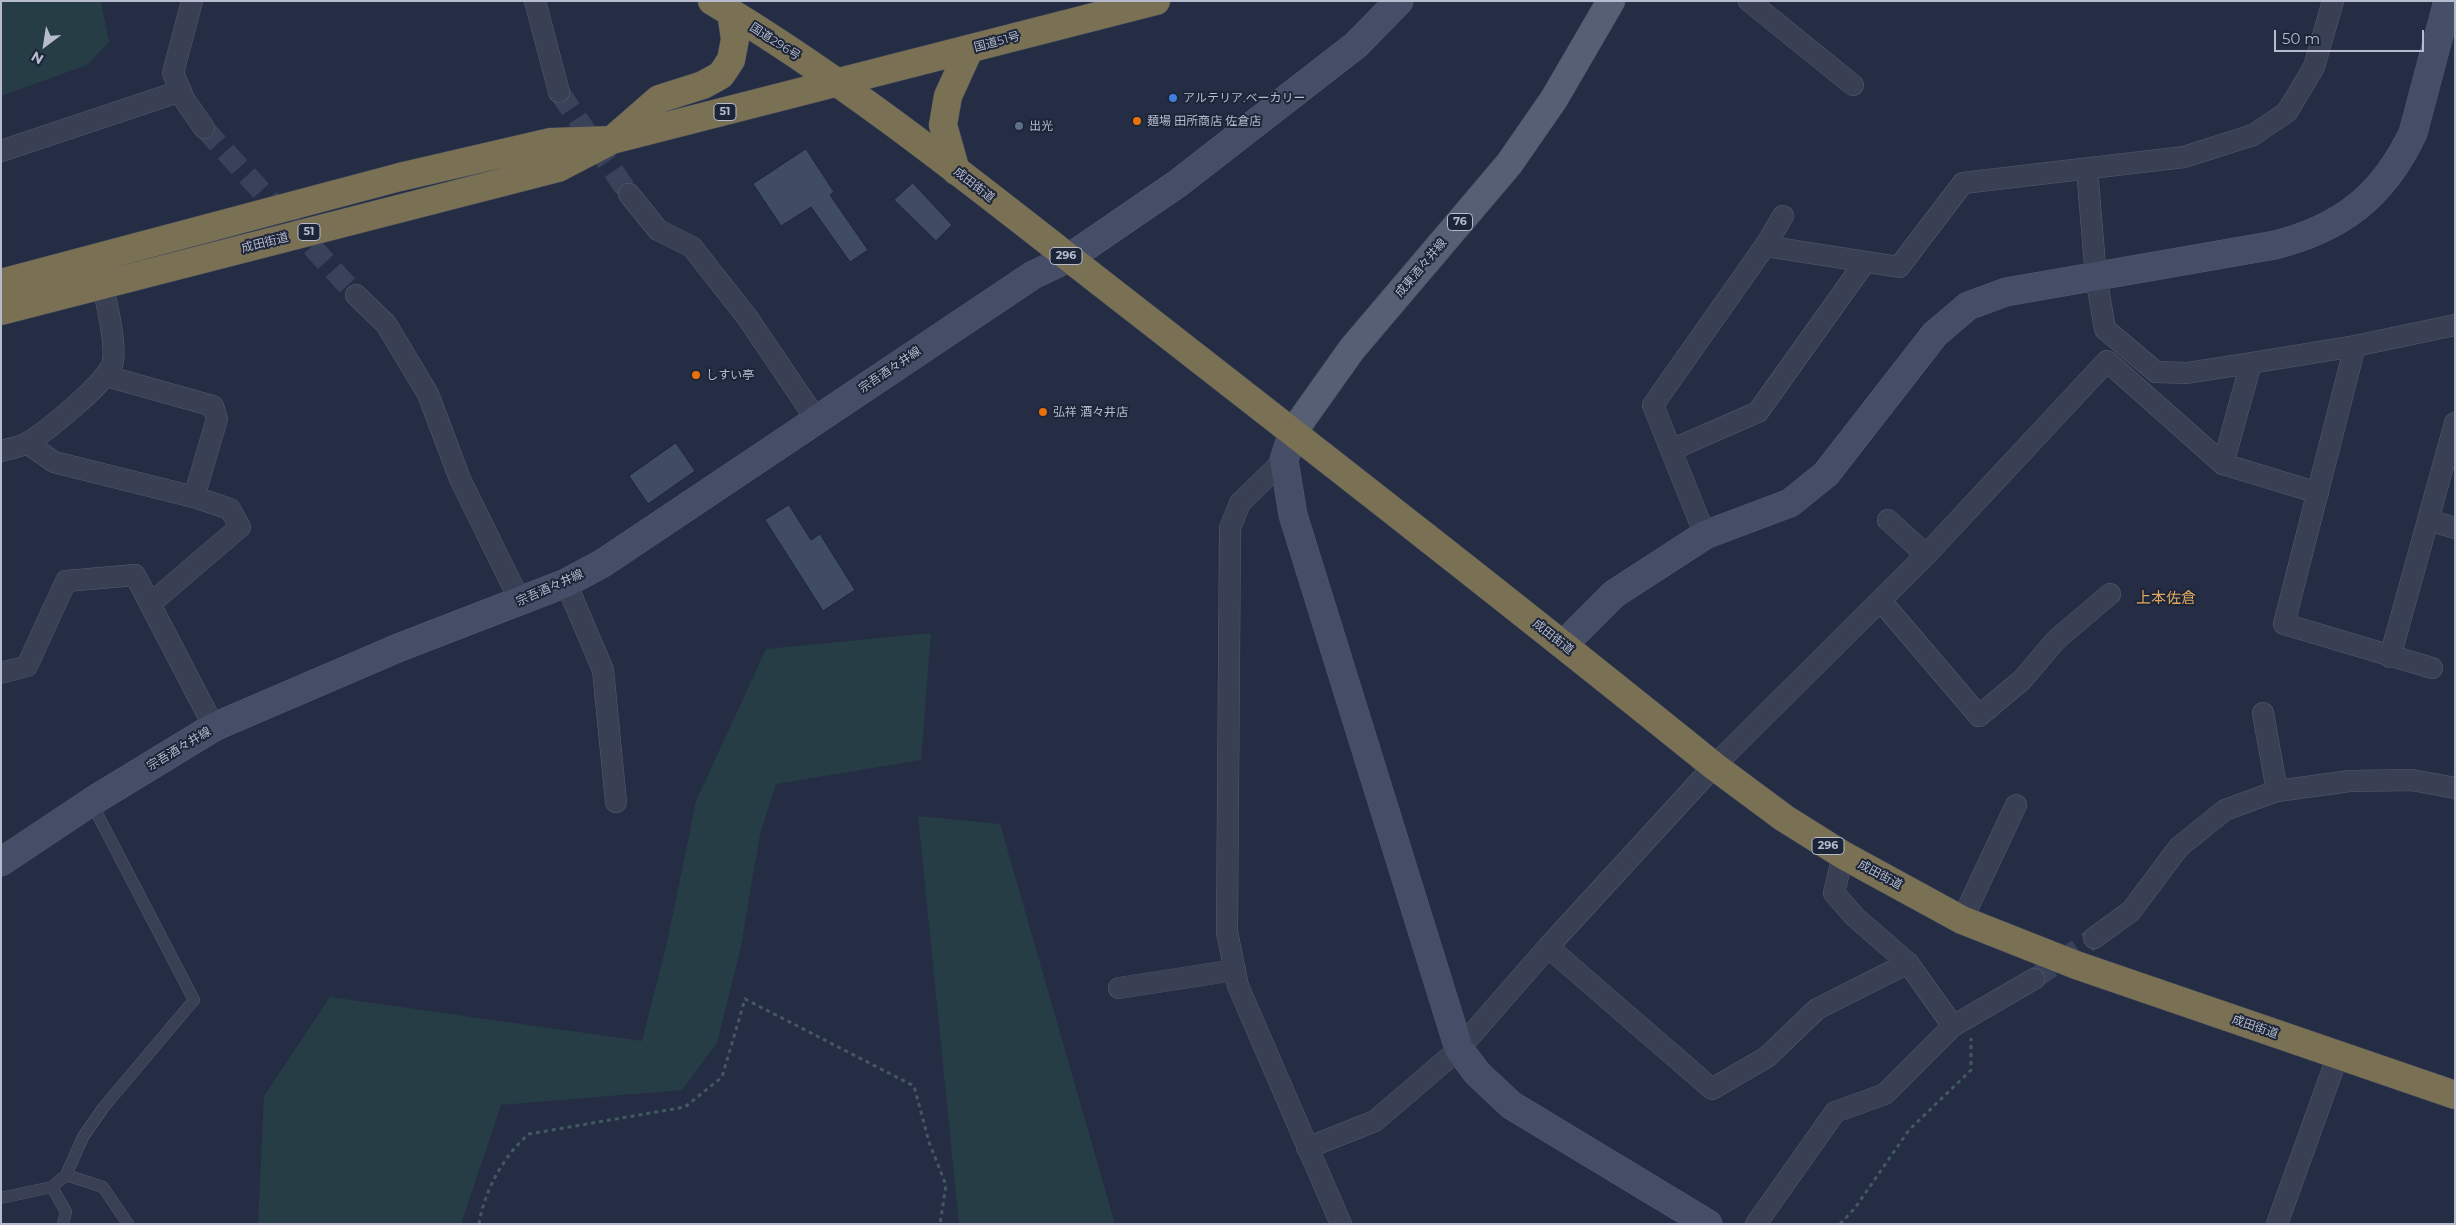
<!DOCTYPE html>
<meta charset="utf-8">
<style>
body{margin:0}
#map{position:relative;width:2456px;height:1225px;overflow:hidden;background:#242d44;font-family:Montserrat,sans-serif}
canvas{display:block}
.frame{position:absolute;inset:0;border:2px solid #b6bccd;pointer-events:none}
.north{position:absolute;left:20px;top:20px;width:50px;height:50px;-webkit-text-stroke:4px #1d2539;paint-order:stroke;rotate:211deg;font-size:14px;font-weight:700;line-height:20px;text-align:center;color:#b6bccd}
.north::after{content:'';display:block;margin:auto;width:18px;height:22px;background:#b6bccd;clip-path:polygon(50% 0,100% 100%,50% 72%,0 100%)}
.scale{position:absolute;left:2274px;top:30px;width:150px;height:22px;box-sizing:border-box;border:2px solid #b6bccd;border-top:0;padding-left:6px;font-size:15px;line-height:18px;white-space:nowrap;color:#b6bccd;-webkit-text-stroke:4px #1d2539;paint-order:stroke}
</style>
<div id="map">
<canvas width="2456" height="1225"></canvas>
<div class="frame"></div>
<div class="north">N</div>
<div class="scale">50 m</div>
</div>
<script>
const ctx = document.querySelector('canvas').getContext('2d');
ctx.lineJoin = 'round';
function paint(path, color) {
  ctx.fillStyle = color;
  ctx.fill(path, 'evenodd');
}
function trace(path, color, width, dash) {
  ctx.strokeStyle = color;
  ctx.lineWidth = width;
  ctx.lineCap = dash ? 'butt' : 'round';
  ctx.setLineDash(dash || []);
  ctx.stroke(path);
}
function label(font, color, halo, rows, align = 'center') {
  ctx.font = font + ' Montserrat,"Noto Sans JP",sans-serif';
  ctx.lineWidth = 4;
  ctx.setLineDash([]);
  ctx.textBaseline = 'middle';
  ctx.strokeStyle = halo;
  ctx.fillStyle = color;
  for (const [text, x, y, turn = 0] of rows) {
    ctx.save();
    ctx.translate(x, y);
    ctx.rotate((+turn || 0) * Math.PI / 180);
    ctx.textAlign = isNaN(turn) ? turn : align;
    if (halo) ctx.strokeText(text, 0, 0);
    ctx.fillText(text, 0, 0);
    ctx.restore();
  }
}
paint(new Path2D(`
 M 1,1 L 101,1 L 109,42 L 87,65 L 1,96 Z
 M 931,633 L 921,760 L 776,784 L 760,834 L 741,946 L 717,1043 L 682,1090 L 501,1105 L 461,1224 L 258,1224 L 264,1096 L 330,997 L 642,1041 L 667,943 L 696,801 L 766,649 Z
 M 918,816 L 1000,824 L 1115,1224 L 959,1224 Z`), '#263d45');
const building = new Path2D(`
 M 806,149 L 834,192 L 830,195 L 868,250 L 850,262 L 811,207 L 781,226 L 753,184 Z
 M 913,183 L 952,225 L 936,241 L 894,200 Z
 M 676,443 L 695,471 L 648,504 L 629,476 Z
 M 789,505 L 811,540 L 820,534 L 855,590 L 823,611 L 765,520 Z`);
paint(building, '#404b64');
trace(building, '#1f273b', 1);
trace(new Path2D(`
 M 559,92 L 629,194
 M 204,128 L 356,295
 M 2034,979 L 2094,938`), '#3a4259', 21, [21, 11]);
const lane = new Path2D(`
 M 66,1175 L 103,1187 L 128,1224
 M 52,1187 L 66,1212 L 63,1224
 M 1,1198 L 52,1187 L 66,1175 L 83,1137 L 103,1108 L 194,1000 L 91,802`);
const street = new Path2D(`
 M 192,1 L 173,73 L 184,99 L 204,128
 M 535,1 L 559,92
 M 1749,1 L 1853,85
 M 1,151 L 181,91
 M 2087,169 L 2096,277 L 2105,329 L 2156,372 L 2187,373 L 2251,363 L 2355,346 L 2455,325
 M 629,194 L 658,230 L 692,247 L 747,317 L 816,419
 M 1765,246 L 1899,267 L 1963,183 L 2184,157 L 2253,135 L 2287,112 L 2314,67 L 2333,1
 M 356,295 L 386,324 L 428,394 L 460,479 L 520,601
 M 2355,346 L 2284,624 L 2432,668
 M 106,376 L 213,406 L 217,419 L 194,497
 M 27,443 L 54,462 L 194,497 L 230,509 L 240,527 L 150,604
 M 1671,450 L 1758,412 L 1865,262
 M 1,451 C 9,449 20,447 27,443 C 44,433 111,380 113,361 C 116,345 107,302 102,285
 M 1284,460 L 1240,503 L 1230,528 L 1227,932 L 1238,986 L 1341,1224
 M 2223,464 L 2251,363
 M 1888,520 L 1926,555
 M 2428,520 L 2455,528
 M 1705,535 L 1653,405 L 1765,246 L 1783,216
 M 566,583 L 603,670 L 616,802
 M 1881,601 L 1979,716 L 2022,680 L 2056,640 L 2110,594
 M 2390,657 L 2455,423
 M 1,673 L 27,666 L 66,581 L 135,575 L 214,727
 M 2263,713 L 2277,791
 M 1843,855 L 1834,893 L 1855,917 L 1908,963 L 1953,1026
 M 1962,920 L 2016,805
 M 2094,938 L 2131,911 L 2179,847 L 2225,810 L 2277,791 L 2350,781 L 2412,780 L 2455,788
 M 1548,947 L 1712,1089 L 1767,1057 L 1817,1009 L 1908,963
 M 1119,988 L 1235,970
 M 1307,1148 L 1375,1121 L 1459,1049 L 1548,947 L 1714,766 L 1926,555 L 2107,361 L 2223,464 L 2318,493
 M 1756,1224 L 1835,1112 L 1885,1094 L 1953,1026 L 2034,979
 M 2277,1224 L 2338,1055`);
const secondary = new Path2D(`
 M 1293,432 L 1284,460 L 1293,515 L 1459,1049 L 1477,1073 L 1511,1105 L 1708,1224
 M 1563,645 L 1614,594 L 1705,535 L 1790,503 L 1826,474 L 1935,334 L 1968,306 L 2006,292 L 2275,245 C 2342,228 2383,196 2413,133 L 2448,1
 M 1,862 L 91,802 L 214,727 L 398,648 L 566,583 L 603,563 L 1033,275 L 1069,258 L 1177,184 L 1356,45 L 1399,1`);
const primary = new Path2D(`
 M 1293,432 L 1352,349 L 1509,164 L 1554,99 L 1611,1`);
const highway = new Path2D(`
 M 712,1 C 861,90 995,201 1132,307 C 1327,459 1522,611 1714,766 L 1784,818 L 1843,855 L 1962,920 L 2076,965 L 2455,1095
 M 956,171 L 943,125 L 948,96 L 969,50
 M 1,283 L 400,177 L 551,142 L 612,140 L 1156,1
 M 1,311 L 558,168 L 612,140 L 659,99 L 703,85 L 721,75 L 731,60 L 735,39 L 731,12`);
trace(lane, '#545b6e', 12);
trace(street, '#545b6e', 22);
trace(secondary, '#545b6e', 29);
trace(primary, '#42495d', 29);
trace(highway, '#40485b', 29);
trace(new Path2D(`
 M 479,1224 C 484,1191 504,1155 529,1134 L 685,1107 L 722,1077 L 745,999 L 914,1086 L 929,1142 L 946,1185 L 940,1224
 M 1840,1224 L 1855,1208 L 1909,1130 L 1971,1070 L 1971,1038`), '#41595f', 3, [4, 4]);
trace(lane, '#394054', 11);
trace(street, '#394054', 21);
trace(secondary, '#464e67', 28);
trace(primary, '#575f74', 28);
trace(highway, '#7a7155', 28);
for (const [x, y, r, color] of [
 [1173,98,5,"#3f7fe0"],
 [1137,121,5,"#e8710a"],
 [1019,126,5,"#5c6f8a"],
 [696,375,5,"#e8710a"],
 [1043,412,5,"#e8710a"]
]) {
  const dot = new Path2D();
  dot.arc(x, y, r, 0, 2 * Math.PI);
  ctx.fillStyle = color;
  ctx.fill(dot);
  trace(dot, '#1d2539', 2);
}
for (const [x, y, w] of [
 [725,112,22],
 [1460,222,25],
 [309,232,22],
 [1066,256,32],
 [1828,846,32]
]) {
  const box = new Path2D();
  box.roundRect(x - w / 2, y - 8.5, w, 17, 4);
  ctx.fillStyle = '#1d2539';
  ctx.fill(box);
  trace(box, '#b6bccd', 1);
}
label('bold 11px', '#b6bccd', null, [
 ["51",725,112],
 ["76",1460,222],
 ["51",309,232],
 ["296",1066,256],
 ["296",1828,846]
]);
label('12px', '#b6bccd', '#1d2539', [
 ["国道296号",775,42,33],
 ["国道51号",997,42,-15],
 ["成田街道",974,185,38],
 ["成田街道",265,243,-14],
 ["成東酒々井線",1421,268,-50],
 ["宗吾酒々井線",890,370,-34],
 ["宗吾酒々井線",550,588,-24],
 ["成田街道",1553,637,38],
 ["宗吾酒々井線",179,749,-31],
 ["成田街道",1880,875,28],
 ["成田街道",2255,1027,19]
]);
label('12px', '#b6bccd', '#1d2539', [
 ["アルテリア.ベーカリー",1183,98],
 ["麺場 田所商店 佐倉店",1147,121],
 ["出光",1029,126],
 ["しすい亭",706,375],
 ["弘祥 酒々井店",1053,412]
], 'left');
label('15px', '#e0a85e', '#1d2539', [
 ["上本佐倉",2166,599]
]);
</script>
